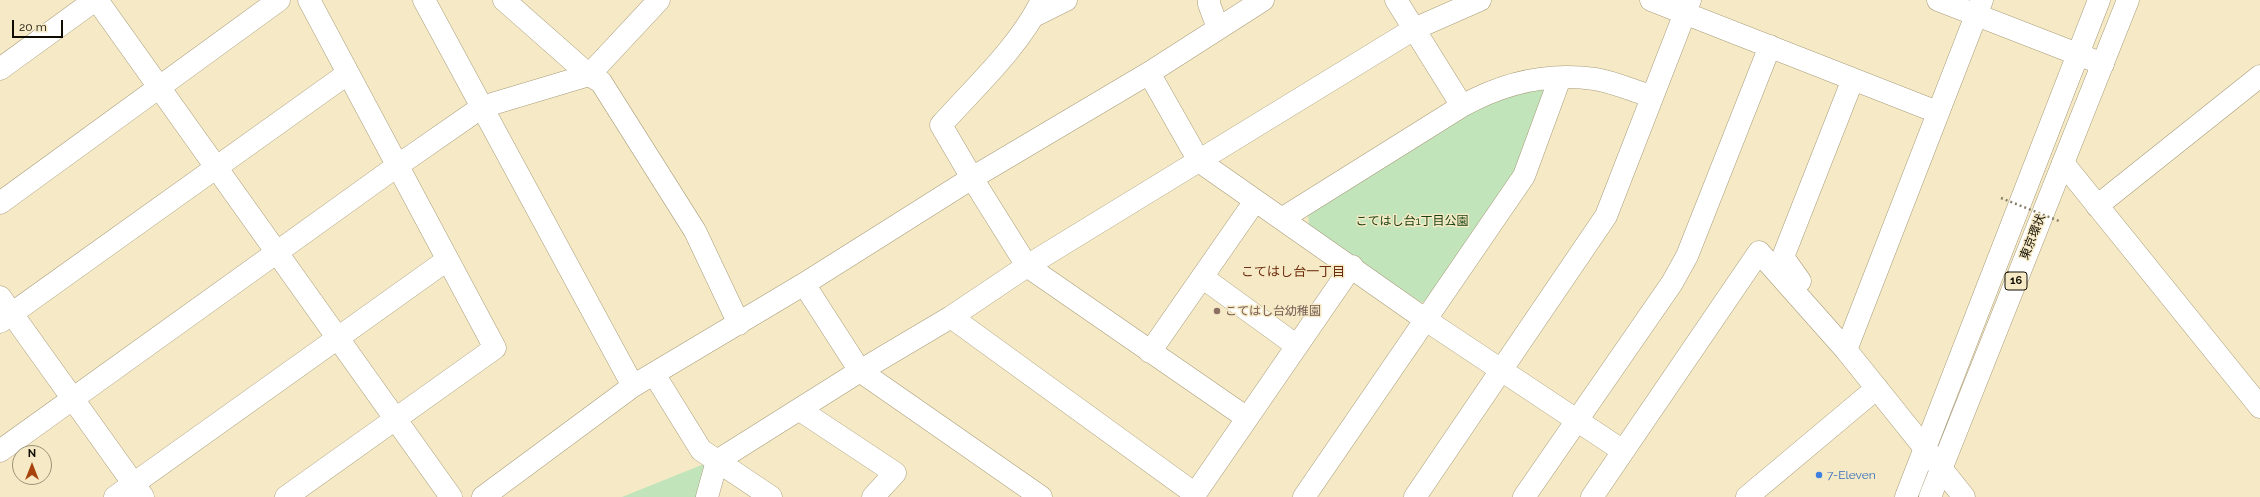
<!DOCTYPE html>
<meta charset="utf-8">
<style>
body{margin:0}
#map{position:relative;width:2260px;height:497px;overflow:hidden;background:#f6eac6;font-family:Raleway,sans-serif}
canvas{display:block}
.north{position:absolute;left:12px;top:445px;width:40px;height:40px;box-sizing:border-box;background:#f6eac6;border:1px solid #9a9178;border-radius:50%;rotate:0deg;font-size:11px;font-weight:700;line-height:16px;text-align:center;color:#100c02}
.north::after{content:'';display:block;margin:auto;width:14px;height:18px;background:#a7440d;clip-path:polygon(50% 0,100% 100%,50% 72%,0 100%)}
.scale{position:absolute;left:12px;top:20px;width:51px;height:18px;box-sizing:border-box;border:2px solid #100c02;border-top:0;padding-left:5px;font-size:12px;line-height:14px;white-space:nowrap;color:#100c02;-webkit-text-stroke:3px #f6eac6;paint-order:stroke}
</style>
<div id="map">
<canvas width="2260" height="497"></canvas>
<div class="north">N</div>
<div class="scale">20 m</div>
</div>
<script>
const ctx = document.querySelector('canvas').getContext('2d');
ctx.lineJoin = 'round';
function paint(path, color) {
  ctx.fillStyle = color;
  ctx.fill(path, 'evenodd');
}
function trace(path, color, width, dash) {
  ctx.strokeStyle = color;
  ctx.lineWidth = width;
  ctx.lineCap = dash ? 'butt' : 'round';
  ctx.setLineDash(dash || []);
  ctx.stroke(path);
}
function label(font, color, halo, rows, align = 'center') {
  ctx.font = font + ' Raleway,"Noto Sans JP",sans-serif';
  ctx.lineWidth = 3;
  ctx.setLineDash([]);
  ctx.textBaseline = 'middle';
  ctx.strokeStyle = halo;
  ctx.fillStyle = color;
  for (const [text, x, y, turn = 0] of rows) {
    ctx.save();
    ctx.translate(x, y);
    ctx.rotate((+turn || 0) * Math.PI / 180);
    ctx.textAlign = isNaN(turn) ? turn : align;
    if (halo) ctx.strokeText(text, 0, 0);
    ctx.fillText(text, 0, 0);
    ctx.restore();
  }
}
paint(new Path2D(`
 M 1545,86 L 1550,94 L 1517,177 L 1433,301 L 1421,302 L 1309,228 L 1308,212 L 1478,107 L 1512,93 Z
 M 704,464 L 710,471 L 701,497 L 622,497 Z`), '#c1e4ba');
const minor = new Path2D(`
 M 97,0 L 451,497
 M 424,0 L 633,386
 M 504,0 L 589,75 L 601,82 L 695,231 L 739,324
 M 1042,0 C 1019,47 976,86 941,125 L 972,178 L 1027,266 L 1247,418
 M 1209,0 L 1209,4 L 1218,28
 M 1396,0 L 1462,106
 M 1651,0 L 1937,112
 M 1938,0 L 2103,64
 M 1034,16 L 1066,0
 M 0,69 L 95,0
 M 1149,73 L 1199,161 L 1426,320 L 1623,451
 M 2063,163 L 2260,407
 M 0,203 L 279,0
 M 2097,206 L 2260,76
 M 1283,218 L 1462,106 C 1503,83 1547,72 1595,79 C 1614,82 1633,91 1651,96
 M 1202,277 L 1297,346
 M 1800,281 L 1783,257 L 1853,79
 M 804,284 L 860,371 L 1041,497
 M 0,297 L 143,497
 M 951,317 L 1195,494
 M 0,322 L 347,74
 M 1846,350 L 1982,0
 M 1150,352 L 1255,201
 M 654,374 L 701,450 L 771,497
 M 800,410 L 895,473 L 873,497
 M 0,451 L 397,166 L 482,107 L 589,75 L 659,0
 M 115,497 L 447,260
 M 286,497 L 495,348 L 309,0
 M 483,497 L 633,386 L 804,284 L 972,178 L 1149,73 L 1263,0
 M 707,497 L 717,461 L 860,371 L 951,317 L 1027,266 L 1414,29 L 1480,0
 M 1193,497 L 1352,266
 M 1304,497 L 1524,176 L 1560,78
 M 1415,497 L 1606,216 L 1690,0
 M 1524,497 L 1672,283 L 1687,256 L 1770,46
 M 1592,497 L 1759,252 L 1846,350 L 1964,497
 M 1747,497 L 1877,388`);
const highway = new Path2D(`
 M 1906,497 L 2099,0
 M 1930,497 L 2128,0`);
trace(minor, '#a79b79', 23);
trace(highway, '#a79b79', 23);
trace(minor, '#fff', 22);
trace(highway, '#fff', 22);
trace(new Path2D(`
 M 2001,198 L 2059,221`), '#898169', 2.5, [2, 3]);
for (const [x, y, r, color] of [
 [1217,311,4,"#8d6e63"],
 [1819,475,4,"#3f7fe0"]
]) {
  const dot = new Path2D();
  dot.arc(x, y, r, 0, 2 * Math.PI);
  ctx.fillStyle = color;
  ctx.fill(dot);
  trace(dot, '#f6eac6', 1.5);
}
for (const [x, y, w] of [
 [2016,281,22]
]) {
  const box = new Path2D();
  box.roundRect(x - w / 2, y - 9, w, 18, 3);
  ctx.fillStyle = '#f6eac6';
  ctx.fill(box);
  trace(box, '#100c02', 1);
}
label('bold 11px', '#100c02', null, [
 ["16",2016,281]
]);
label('12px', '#17410e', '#f6eac6', [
 ["こてはし台1丁目公園",1412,221]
]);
label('12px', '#100c02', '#f6eac6', [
 ["東京環状",2033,237,-68]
]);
label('12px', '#785e54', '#f6eac6', [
 ["こてはし台幼稚園",1225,311]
], 'left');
label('12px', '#366cbe', '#f6eac6', [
 ["7-Eleven",1827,475]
], 'left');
label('13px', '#6e2e0f', '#f6eac6', [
 ["こてはし台一丁目",1293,272]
]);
</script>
